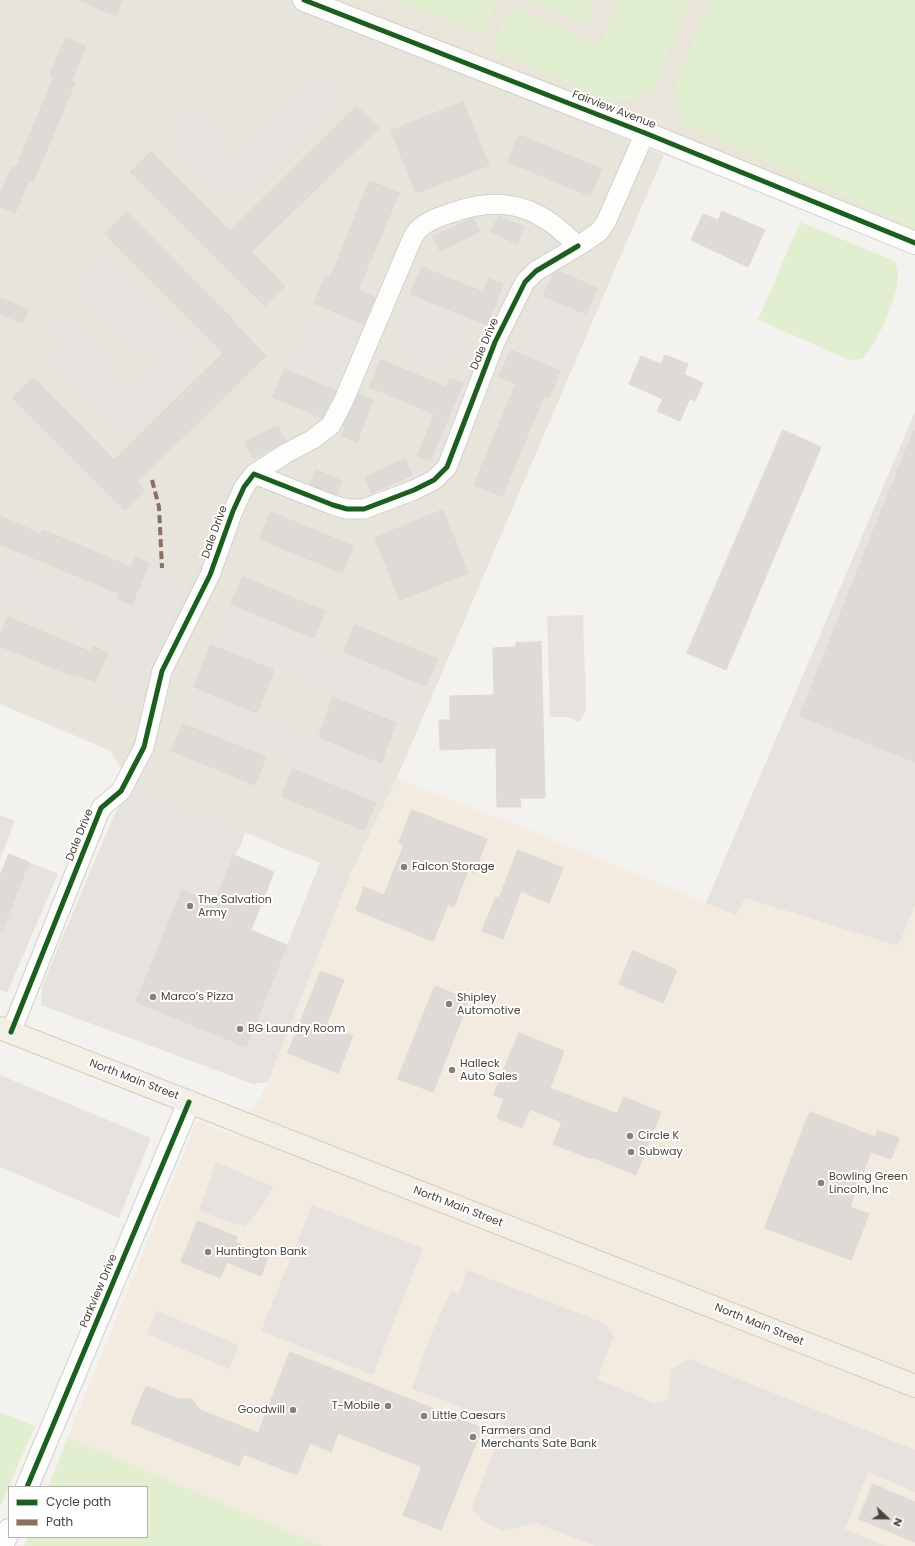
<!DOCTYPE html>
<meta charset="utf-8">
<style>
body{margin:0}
#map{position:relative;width:915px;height:1546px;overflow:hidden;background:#f4f2ee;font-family:Poppins,sans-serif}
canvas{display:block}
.legend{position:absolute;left:8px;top:1486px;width:140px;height:52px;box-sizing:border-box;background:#fff;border:1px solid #b7b4b0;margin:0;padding:5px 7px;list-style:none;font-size:12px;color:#4b4439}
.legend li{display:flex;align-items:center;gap:8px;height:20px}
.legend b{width:20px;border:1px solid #b7b4b0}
.north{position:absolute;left:867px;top:1498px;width:40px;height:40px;-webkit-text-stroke:3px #fff;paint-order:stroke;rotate:112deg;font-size:11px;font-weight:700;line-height:16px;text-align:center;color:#4b4439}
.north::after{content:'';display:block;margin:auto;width:14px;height:18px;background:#4b4439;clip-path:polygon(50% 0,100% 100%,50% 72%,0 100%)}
</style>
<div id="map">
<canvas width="915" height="1546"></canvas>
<ul class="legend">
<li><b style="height:5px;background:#1b5e20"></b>Cycle path</li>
<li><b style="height:5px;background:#8d6e63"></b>Path</li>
</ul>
<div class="north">N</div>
</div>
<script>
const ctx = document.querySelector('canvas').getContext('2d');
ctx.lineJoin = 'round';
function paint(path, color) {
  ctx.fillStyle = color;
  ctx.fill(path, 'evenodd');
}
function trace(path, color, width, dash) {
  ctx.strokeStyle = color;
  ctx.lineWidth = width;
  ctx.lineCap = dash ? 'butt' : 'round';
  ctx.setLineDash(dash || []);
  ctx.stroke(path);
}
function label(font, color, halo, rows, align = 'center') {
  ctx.font = font + ' Poppins,sans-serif';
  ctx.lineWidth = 4;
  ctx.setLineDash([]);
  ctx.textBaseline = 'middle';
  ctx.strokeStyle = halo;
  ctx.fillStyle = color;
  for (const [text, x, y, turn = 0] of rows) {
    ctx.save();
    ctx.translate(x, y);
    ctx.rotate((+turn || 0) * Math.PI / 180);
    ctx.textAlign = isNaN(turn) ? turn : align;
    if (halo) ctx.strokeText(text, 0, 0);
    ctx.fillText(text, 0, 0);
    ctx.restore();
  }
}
paint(new Path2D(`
 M 0,0 L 295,0 L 664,155 L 397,778 L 350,875 L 135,788 L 109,750 L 0,704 Z`), '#e7e4dc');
paint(new Path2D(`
 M 397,778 L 406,782 L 532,831 L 736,915 L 744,898 L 898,946 L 915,905 L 915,1546 L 323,1546 L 68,1437 L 197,1121 L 238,1137 L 268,1082 L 350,875 Z`), '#f3ebdf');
paint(new Path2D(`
 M 915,412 L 915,905 L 898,946 L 745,898 L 736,915 L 706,903 Z`), '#e6e2de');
paint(new Path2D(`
 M 304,0 L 915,0 L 915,243 Z`), '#eae5da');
paint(new Path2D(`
 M 393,0 L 498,0 L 483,34 Z
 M 530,0 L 594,0 L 584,24 Z
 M 619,0 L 691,0 L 653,89 L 633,100 L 607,100 L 490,49 L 510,6 L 600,45 Z
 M 711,0 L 915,0 L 915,229 L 687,126 C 675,108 673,103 675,81 Z
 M 800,222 L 895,261 C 896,265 898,269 898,273 C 898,299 879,340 862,359 L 850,360 L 758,320 Z
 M 0,1412 L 35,1426 L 0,1507 Z
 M 68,1437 L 323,1546 L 24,1546 L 28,1537 L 147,1537 L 147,1487 L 48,1487 Z`), '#e1eecf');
paint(new Path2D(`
 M 324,77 L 336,89 L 326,102 L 336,113 L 245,202 L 235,193 L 224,203 L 166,142 L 174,133 L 162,119 L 192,101 L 233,144 L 223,156 L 236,168 L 246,156 L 239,144 L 302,79 L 313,88 Z
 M 99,249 L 197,347 L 189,357 L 196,365 L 131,431 L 123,423 L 112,433 L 46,363 L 63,347 L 47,331 L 62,314 L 124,374 L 114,384 L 122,392 L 159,353 L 154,348 L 140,359 L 72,288 L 89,269 L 83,263 Z
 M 538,296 L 587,316 L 566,369 L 517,349 Z
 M 409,299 L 468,324 L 446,373 L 388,348 Z
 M 311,309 L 360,329 L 339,383 L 290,363 Z
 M 0,552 L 133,607 L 152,559 L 187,573 L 134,705 L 99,691 L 116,649 L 0,605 Z
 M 226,608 L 426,692 L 412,726 L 212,641 Z
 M 583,615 L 586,709 L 580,722 L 567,717 L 550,717 L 547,616 Z
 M 194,689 L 393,773 L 382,801 L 183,717 Z
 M 135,788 L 245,832 L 241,845 L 234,855 L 214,903 L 182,890 L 137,1002 L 246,1047 L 320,863 L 350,875 L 268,1082 L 253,1084 L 41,1005 L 42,986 L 115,813 Z
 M 0,815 L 15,821 L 0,860 Z
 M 29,862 L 58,874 L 7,993 L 0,990 L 0,934 Z
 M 0,1075 L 151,1138 L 119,1218 L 0,1167 Z
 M 216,1162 L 274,1187 L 259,1210 L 245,1227 L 199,1211 Z
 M 312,1205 L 423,1248 L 373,1375 L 261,1331 Z
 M 467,1270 L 604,1323 L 614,1336 L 597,1379 L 654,1403 L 668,1400 L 671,1369 L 689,1359 L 915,1450 L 915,1492 L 868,1472 L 845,1529 L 886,1546 L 595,1546 L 536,1523 L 503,1531 L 482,1521 L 472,1508 L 505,1423 L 412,1389 L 429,1339 L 451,1291 L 459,1294 Z
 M 157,1311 L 239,1345 L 229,1369 L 147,1334 Z`), '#e6e3df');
const building = new Path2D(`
 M 79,0 L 122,0 L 116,16 Z
 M 66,38 L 86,46 L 71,81 L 75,83 L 33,182 L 29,180 L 15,213 L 0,207 L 0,194 L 12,166 L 16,168 L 54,77 L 50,76 Z
 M 463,102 L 489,165 L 416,193 L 391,131 Z
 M 357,106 L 379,128 L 251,252 L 285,286 L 265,306 L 130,172 L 151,152 L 230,231 Z
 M 519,135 L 602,169 L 590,196 L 508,162 Z
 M 370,181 L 399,193 L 358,290 L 375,297 L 363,324 L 314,303 L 325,276 L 330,278 Z
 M 722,211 L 765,230 L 748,267 L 691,240 L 703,214 L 718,220 Z
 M 127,212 L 235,322 L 234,323 L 266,356 L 137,482 L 145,491 L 125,511 L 12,398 L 33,377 L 114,460 L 223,353 L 105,234 Z
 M 499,216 L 524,227 L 517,244 L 491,232 Z
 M 473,218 L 480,231 L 440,251 L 433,237 Z
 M 422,267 L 483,292 L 489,278 L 503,284 L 487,325 L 411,294 Z
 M 558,271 L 597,288 L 586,314 L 543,296 L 553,274 Z
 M 0,298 L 28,309 L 22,323 L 0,314 Z
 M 511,350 L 560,371 L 549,398 L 544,396 L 502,496 L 474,485 L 516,384 L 499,377 Z
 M 665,355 L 688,364 L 684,374 L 703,383 L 695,401 L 690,398 L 680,421 L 657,411 L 663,399 L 629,384 L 641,356 L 661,364 Z
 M 381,360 L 446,387 L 450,378 L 463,383 L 430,461 L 417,456 L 435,414 L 370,387 Z
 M 285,369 L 336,391 L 322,418 L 273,397 Z
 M 358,394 L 373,400 L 357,442 L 342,436 L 345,427 L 343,426 Z
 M 278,426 L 285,441 L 253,459 L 245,442 Z
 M 783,430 L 821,447 L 726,670 L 687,653 Z
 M 914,431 L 915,431 L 915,762 L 800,716 Z
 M 405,459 L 412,475 L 372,493 L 365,477 Z
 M 316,470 L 342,481 L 336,494 L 310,484 Z
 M 443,510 L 468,573 L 400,600 L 375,538 Z
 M 271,512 L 353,546 L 342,573 L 260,539 Z
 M 0,516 L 41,534 L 43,530 L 131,567 L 135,557 L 149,563 L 132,605 L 118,599 L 120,594 L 0,544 Z
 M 243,577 L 325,611 L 314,638 L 231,604 Z
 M 8,617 L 91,652 L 93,646 L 108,653 L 95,682 L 76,674 L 75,677 L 0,646 L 0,636 Z
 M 355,625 L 438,659 L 426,686 L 344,652 Z
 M 541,642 L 545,798 L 520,798 L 521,807 L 497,807 L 496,748 L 440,750 L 439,720 L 450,720 L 450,696 L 494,695 L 493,648 L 516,647 L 516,643 Z
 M 211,645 L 274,670 L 257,713 L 194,687 Z
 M 333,697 L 396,723 L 381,763 L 319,737 Z
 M 183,724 L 266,757 L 255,785 L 172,751 Z
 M 293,769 L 376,803 L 364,830 L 282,797 Z
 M 412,810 L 487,839 L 474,873 L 468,870 L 454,907 L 448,904 L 433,941 L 356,910 L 364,887 L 384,895 L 404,845 L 399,843 Z
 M 518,850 L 563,868 L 549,903 L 521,891 L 503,939 L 482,931 L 496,897 L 499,898 Z
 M 9,854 L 29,862 L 1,933 L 0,876 Z
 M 234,855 L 274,872 L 251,930 L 287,945 L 246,1047 L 136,1002 L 182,890 L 214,903 Z
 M 633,951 L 677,970 L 663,1003 L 619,984 Z
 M 321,971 L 344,980 L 326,1025 L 353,1036 L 338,1073 L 288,1053 Z
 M 435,986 L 469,1000 L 433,1092 L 398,1079 Z
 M 519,1033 L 564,1051 L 550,1088 L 617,1114 L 624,1097 L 661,1112 L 636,1175 L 592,1157 L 592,1159 L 553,1144 L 562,1122 L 530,1109 L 522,1128 L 497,1118 L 504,1099 L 494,1095 Z
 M 810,1112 L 875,1137 L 878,1130 L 899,1138 L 891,1159 L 871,1152 L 850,1207 L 869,1214 L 851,1260 L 765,1228 Z
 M 198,1221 L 237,1237 L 235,1242 L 268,1256 L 261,1276 L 227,1262 L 220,1278 L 181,1262 Z
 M 290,1352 L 482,1428 L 441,1530 L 403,1515 L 422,1467 L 338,1433 L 331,1452 L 310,1443 L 297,1475 L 244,1454 L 239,1466 L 131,1423 L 146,1386 L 178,1399 L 192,1399 L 200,1410 L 258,1433 Z
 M 873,1484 L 915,1502 L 915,1542 L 859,1519 Z`);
paint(building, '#dedbd6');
trace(building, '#dcd9d4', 1);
const minor = new Path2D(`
 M 254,474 L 285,454 L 313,439 L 331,425 L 343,402 L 412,239 C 414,236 416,231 419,229 C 427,221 441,216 451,213 C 486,200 518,200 550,222 C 560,229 569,238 578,246 L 599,232 L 606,222 L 645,133
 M 11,1032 L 101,808 L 121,791 L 144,747 L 162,671 L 210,575 L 233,511 L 244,487 L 254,474 L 333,505 L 347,509 L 364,509 L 414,490 L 434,480 L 447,467 L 495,342 L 525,282 L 536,271 L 578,246`);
const tertiary = new Path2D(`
 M 304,0 L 645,133 L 915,243
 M 27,1487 L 189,1102
 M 2,1546 L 9,1530`);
const primary = new Path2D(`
 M 0,1028 L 915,1386`);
trace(minor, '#d2d0cb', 21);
trace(tertiary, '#d2d0cb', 24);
trace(primary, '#d6cebb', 24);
trace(minor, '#fdfdfc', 19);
trace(tertiary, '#fdfdfc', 22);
trace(primary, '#f2efe6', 22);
trace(new Path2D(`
 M 152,480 L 159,507 L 162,568`), '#8d6e63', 4, [8, 4]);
trace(new Path2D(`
 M 304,0 L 645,133 L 915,243
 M 11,1032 L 101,808 L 121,791 L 144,747 L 162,671 L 210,575 L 233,511 L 244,487 L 254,474 L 333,505 L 347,509 L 364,509 L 414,490 L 434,480 L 447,467 L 495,342 L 525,282 L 536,271 L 578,246
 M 27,1487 L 189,1102`), '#1b5e20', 5);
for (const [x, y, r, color] of [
 [404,867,4,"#868178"],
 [190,906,4,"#868178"],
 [153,997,4,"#868178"],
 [449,1004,4,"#868178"],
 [240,1029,4,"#868178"],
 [452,1070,4,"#868178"],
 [630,1136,4,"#868178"],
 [631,1152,4,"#868178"],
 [821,1183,4,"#868178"],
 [208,1252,4,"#868178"],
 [388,1406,4,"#868178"],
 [293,1410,4,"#868178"],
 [424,1416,4,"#868178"],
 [473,1437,4,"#868178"]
]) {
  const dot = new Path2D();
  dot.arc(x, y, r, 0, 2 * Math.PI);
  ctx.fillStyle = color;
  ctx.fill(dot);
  trace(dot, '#fff', 1.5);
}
label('11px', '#4b4439', '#fff', [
 ["Fairview Avenue",614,110,21],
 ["Dale Drive",485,344,-67],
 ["Dale Drive",215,532,-70],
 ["Dale Drive",80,835,-68],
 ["North Main Street",134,1080,21],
 ["North Main Street",458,1207,21],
 ["Parkview Drive",99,1291,-67],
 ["North Main Street",759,1325,22]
]);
label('11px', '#4b4439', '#fff', [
 ["Falcon Storage",412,867],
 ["The Salvation",198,900],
 ["Army",198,913],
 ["Marco’s Pizza",161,997],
 ["Shipley",457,998],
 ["Automotive",457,1011],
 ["BG Laundry Room",248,1029],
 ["Halleck",460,1064],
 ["Auto Sales",460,1077],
 ["Circle K",638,1136],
 ["Subway",639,1152],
 ["Bowling Green",829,1177],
 ["Lincoln, Inc",829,1190],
 ["Huntington Bank",216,1252],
 ["T-Mobile",380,1406,"right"],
 ["Goodwill",285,1410,"right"],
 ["Little Caesars",432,1416],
 ["Farmers and",481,1431],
 ["Merchants Sate Bank",481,1444]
], 'left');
</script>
